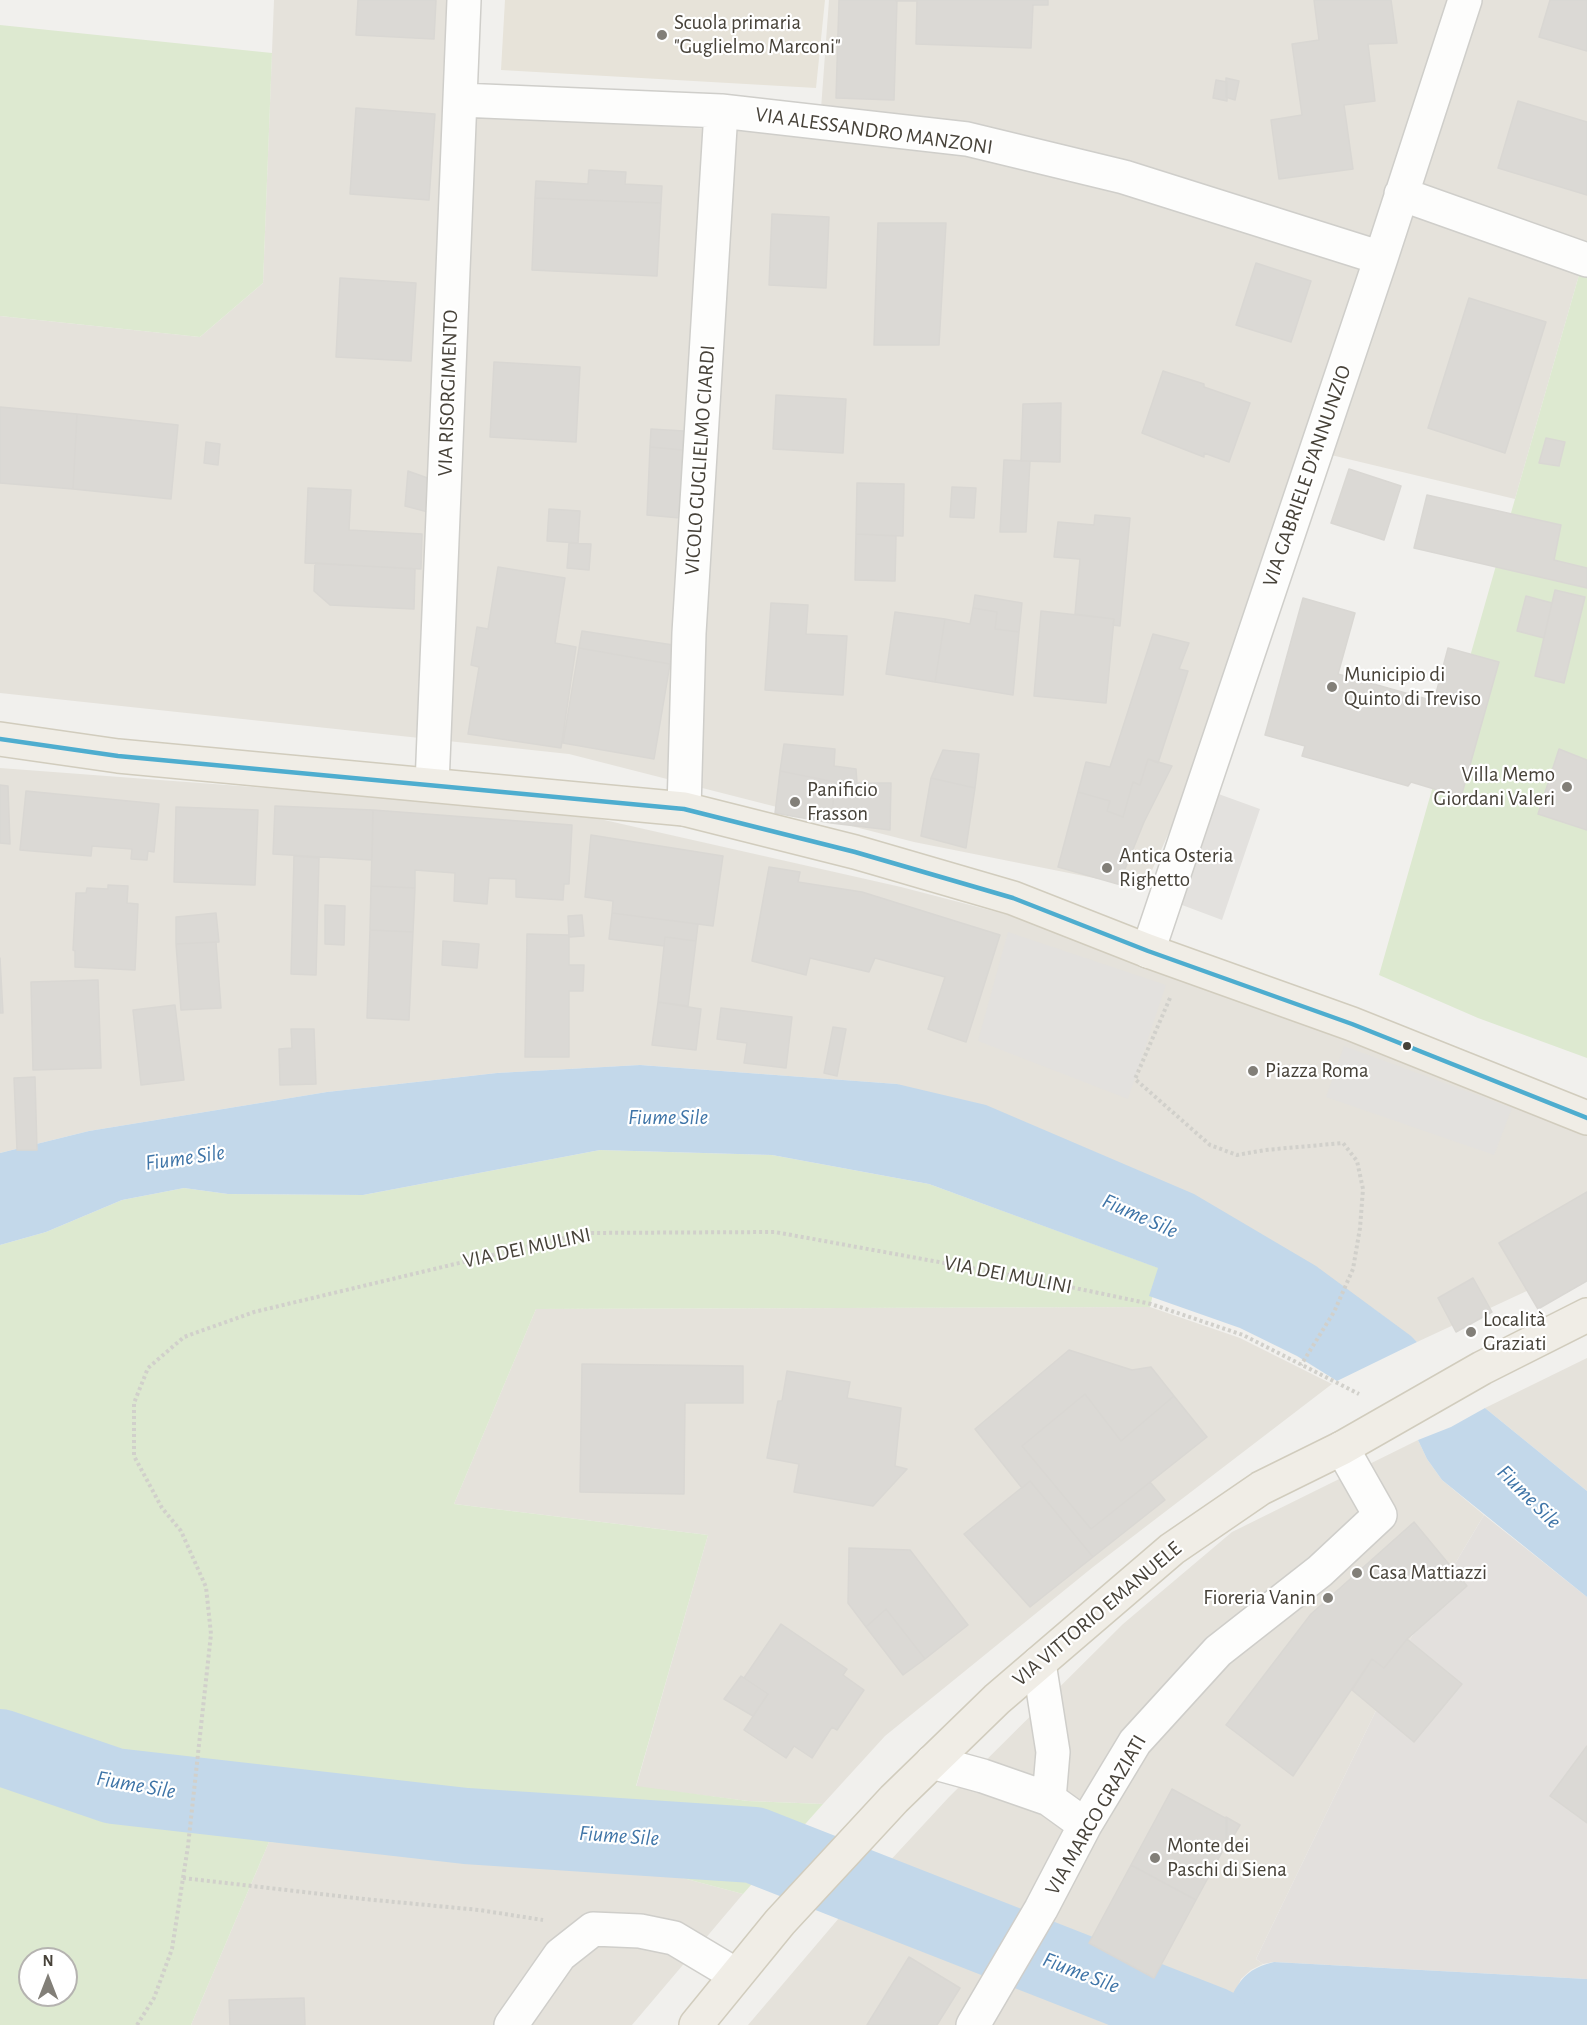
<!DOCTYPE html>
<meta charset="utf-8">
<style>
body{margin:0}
#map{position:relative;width:1587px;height:2025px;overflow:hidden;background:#f1f0ed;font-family:"Alegreya Sans",sans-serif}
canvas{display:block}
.north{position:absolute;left:18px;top:1947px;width:60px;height:60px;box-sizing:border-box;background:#fff;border:2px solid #b5b3b0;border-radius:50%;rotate:0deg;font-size:16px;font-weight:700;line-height:24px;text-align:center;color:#474239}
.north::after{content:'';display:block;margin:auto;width:21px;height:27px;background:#827f78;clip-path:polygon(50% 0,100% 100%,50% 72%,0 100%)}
</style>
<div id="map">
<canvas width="1587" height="2025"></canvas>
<div class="north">N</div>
</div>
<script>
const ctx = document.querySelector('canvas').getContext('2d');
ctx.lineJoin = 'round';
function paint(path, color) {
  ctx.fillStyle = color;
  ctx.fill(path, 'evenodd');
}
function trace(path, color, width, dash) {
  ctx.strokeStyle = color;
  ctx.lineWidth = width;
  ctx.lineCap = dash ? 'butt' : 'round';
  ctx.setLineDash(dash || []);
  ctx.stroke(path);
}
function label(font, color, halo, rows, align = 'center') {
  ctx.font = font + ' "Alegreya Sans",sans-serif';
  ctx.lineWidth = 4.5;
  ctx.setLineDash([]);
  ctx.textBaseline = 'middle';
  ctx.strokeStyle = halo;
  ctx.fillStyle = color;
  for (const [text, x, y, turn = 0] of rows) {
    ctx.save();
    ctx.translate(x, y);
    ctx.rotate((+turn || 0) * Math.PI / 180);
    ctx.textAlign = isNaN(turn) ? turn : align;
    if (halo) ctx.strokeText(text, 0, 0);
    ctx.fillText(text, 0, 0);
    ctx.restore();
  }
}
paint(new Path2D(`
 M 274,0 L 451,0 L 444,112 L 819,136 L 829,0 L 1587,0 L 1587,277 L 1579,275 L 1515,499 L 1306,449 L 1220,719 L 1144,888 L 914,842 L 569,754 L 0,693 L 0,316 L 200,337 L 263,283 Z
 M 0,768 L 560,810 L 901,887 L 1101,939 L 1587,1127 L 1587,1263 L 1417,1342 L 1375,1310 L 897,1084 L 640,1065 L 497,1073 L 327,1092 L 89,1131 L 0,1153 Z
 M 1150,1307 L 1240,1338 L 1332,1384 L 1093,1567 L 885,1736 L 823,1804 L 748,1801 L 636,1787 L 708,1535 L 454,1504 L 536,1309 Z
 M 1587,1358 L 1587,1491 L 1485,1408 Z
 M 1418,1440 L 1427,1459 L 1442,1480 L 1484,1515 L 1412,1636 L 1256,1959 L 1263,1964 L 1251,1970 L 1241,1979 L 1220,2025 L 748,2025 L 862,1891 L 949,1797 L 1123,1624 L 1232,1532 Z
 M 269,1842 L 312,1844 L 347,1849 L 638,1866 L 743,1894 L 632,2025 L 191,2025 Z`), '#e5e2db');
paint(new Path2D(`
 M 1484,1515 L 1587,1597 L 1587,1979 L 1274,1962 L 1263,1964 L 1256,1959 L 1412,1636 Z`), '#e3e0dd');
paint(new Path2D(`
 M 505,0 L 825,0 L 816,88 L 501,70 Z`), '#e7e3d9');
paint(new Path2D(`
 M 0,25 L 272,53 L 263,283 L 200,337 L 0,316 Z
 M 1579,275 L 1587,277 L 1587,1058 L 1478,1018 L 1379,975 Z
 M 600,1150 L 772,1155 L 929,1184 L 1159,1268 L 1150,1307 L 536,1309 L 454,1504 L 708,1535 L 636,1786 L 748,1801 L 823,1804 L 743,1894 L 638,1866 L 347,1849 L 312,1844 L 269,1842 L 191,2025 L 0,2025 L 0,1245 L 46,1232 L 122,1200 L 184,1188 L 228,1194 L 363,1195 ZM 30,1959 L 66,1959 L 66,1995 L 30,1995 Z`), '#dde9d0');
paint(new Path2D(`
 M 1202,788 L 1260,809 L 1222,920 L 1166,899 Z
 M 1008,932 L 1166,985 L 1128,1099 L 978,1041 Z
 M 1344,1046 L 1512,1108 L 1494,1155 L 1326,1097 Z`), '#e3e1de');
paint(new Path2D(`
 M 640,1065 L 897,1084 L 986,1105 L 1194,1194 L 1316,1266 L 1411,1336 L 1417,1342 L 1337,1381 L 1297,1356 L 1240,1328 L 1149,1296 L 1158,1268 L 929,1184 L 772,1155 L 600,1150 L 363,1195 L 228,1194 L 184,1188 L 122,1200 L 46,1232 L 0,1245 L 0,1153 L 89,1131 L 327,1092 L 497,1073 Z
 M 1485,1408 L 1587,1491 L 1587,1597 L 1442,1480 L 1427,1459 L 1418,1440 L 1451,1427 Z
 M 1274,1962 L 1587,1979 L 1587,2025 L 1220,2025 C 1233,1994 1237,1970 1274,1962 Z`), '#c3d8ea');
trace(new Path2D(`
 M 0,1747 L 114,1786 L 466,1826 L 754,1845 L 1213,2025`), '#c3d8ea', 76);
const building = new Path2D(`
 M 358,0 L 436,0 L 434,39 L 356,35 Z
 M 839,0 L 897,0 L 894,100 L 836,98 Z
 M 897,0 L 1048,0 L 1048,5 L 1033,5 L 1031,48 L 916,44 L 917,1 L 896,1 Z
 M 1314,0 L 1391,0 L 1397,43 L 1368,44 L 1375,101 L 1344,105 L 1353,169 L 1279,179 L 1271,120 L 1302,115 L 1292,44 L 1319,40 Z
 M 1550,0 L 1587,0 L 1587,51 L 1539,37 Z
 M 1226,78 L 1239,81 L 1235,100 L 1226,97 Z
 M 1216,80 L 1227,82 L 1227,101 L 1213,98 Z
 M 1518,101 L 1587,122 L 1587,195 L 1498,168 Z
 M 356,108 L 435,114 L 429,200 L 350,194 Z
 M 589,170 L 626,172 L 625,184 L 662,186 L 661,203 L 535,198 L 536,181 L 588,184 Z
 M 535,198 L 661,203 L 657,276 L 532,270 Z
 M 772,214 L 829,217 L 826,288 L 769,285 Z
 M 878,223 L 946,223 L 939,345 L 874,345 Z
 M 1256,263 L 1311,281 L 1291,342 L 1236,325 Z
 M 340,278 L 416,283 L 411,361 L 336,357 Z
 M 1469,298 L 1546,322 L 1505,453 L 1428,428 Z
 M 494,362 L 580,367 L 576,442 L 490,437 Z
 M 1163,371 L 1204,384 L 1204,387 L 1250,403 L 1229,462 L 1204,453 L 1204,457 L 1142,433 Z
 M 776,395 L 846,399 L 843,453 L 773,449 Z
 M 1061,403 L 1060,462 L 1021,461 L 1023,404 Z
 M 0,407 L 77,414 L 73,489 L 0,483 Z
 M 77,414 L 178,425 L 171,499 L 73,489 Z
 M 651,429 L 684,431 L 683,450 L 650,447 Z
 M 1546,438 L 1565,442 L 1559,466 L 1539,463 Z
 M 206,442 L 220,444 L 218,465 L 204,463 Z
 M 650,447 L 683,450 L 680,518 L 647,515 Z
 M 1004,460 L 1030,461 L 1026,532 L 1000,532 Z
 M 1349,469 L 1401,486 L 1384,540 L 1331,523 Z
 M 408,471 L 433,480 L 432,513 L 405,506 Z
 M 857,483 L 904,484 L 903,536 L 856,534 Z
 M 952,487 L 976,488 L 974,518 L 950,517 Z
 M 308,488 L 351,490 L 349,530 L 422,534 L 421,569 L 305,563 Z
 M 1427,495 L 1561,525 L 1554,560 L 1587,568 L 1587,588 L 1414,548 Z
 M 549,509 L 580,511 L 578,543 L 547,541 Z
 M 1095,515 L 1130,518 L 1120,626 L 1113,625 L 1114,619 L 1075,614 L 1080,559 L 1054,557 L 1058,522 L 1094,525 Z
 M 856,534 L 896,536 L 895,581 L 855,580 Z
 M 569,543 L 591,544 L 589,570 L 567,568 Z
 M 315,563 L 415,569 L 414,609 L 330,605 L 314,591 Z
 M 498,567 L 565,578 L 555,643 L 576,647 L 561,748 L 468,734 L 479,667 L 471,665 L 477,627 L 488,629 Z
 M 1555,590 L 1585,597 L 1564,683 L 1535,676 Z
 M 975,595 L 1022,603 L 1019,632 L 995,629 L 997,612 L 973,608 Z
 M 1526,596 L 1552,603 L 1544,638 L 1517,631 Z
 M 1303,598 L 1355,613 L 1338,674 L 1434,701 L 1448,648 L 1499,662 L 1461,797 L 1411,782 L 1408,786 L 1302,756 L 1305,746 L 1265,735 Z
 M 771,603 L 808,605 L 806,634 L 847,636 L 843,695 L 765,690 Z
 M 973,608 L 997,612 L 995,629 L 1019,632 L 1013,695 L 935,682 L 945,619 L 970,624 Z
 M 1041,611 L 1114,619 L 1106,703 L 1034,696 Z
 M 895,612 L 945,619 L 935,682 L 886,674 Z
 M 582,631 L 673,645 L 670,664 L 579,648 Z
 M 1153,634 L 1189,643 L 1179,669 L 1188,671 L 1158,763 L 1148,759 L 1140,785 L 1133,782 L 1123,817 L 1107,811 L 1110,801 L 1078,792 L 1086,762 L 1110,767 Z
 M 579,648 L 670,664 L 654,759 L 563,743 Z
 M 784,744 L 835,749 L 834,766 L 856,769 L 857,783 L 891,783 L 890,830 L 831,823 L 835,782 L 780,771 Z
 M 1559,749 L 1587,760 L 1587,830 L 1538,814 Z
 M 943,750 L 979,754 L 975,788 L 931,778 Z
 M 1148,759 L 1172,766 L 1144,822 L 1123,874 L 1121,885 L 1058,867 L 1078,792 L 1110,801 L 1107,811 L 1123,817 L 1133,782 L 1140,785 Z
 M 780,771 L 835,782 L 831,823 L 775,813 Z
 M 931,778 L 975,788 L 966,848 L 921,836 Z
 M 0,785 L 8,786 L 10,844 L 0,843 Z
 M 26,791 L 159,804 L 154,852 L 148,851 L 147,860 L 131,859 L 132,849 L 92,846 L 91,856 L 20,850 Z
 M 275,806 L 373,810 L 372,860 L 273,854 Z
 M 176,807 L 258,810 L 255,885 L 174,882 Z
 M 373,810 L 572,825 L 569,884 L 564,884 L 563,900 L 516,897 L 516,879 L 489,878 L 487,904 L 454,901 L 455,873 L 415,870 L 415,888 L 371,886 Z
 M 591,835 L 723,856 L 713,926 L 612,913 L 613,901 L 585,897 Z
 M 294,856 L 319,858 L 316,975 L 291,974 Z
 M 769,867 L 800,872 L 798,882 L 862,892 L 1000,935 L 966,1042 L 928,1029 L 945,977 L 875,958 L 869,972 L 810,958 L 806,975 L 752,961 Z
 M 108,885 L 128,886 L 127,903 L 138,904 L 135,970 L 75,967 L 75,951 L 73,950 L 76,893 L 86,893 L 87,888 L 108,889 Z
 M 371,886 L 415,888 L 413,932 L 370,930 Z
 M 325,905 L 345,906 L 344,945 L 325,944 Z
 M 216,913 L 219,942 L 176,944 L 176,917 Z
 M 612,913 L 698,924 L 696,941 L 665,937 L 664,946 L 609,939 Z
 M 582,915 L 584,936 L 569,937 L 568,916 Z
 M 370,930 L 413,932 L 409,1020 L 367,1018 Z
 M 527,934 L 569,935 L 569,965 L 584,965 L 583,991 L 569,991 L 569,1057 L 525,1057 Z
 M 665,937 L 696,941 L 688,1006 L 658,1002 Z
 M 443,941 L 479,944 L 477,968 L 442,965 Z
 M 216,942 L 221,1008 L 181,1010 L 176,944 Z
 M 0,958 L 3,1013 L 0,1013 Z
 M 98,980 L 101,1068 L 33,1070 L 31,982 Z
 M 658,1002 L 701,1009 L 696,1050 L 652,1045 Z
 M 175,1005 L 184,1080 L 141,1085 L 133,1010 Z
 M 721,1008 L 792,1017 L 786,1068 L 744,1063 L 747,1043 L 717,1039 Z
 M 833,1027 L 846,1029 L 837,1076 L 824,1073 Z
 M 291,1029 L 314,1029 L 316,1084 L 280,1085 L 279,1049 L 292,1048 Z
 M 35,1077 L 37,1150 L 17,1150 L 14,1078 Z
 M 1587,1192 L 1587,1281 L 1538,1309 L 1499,1243 Z
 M 1473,1278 L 1492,1312 L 1456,1332 L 1438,1298 Z
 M 1069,1350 L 1132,1370 L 1151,1367 L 1174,1396 L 1121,1441 L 1085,1394 L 1022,1446 L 1091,1529 L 1150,1482 L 1165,1500 L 1093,1557 L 1030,1481 L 1022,1488 L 975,1429 Z
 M 582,1364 L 743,1366 L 743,1403 L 685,1403 L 684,1494 L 580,1492 Z
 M 787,1371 L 850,1382 L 847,1398 L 901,1408 L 895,1466 L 907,1469 L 873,1506 L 794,1492 L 799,1464 L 767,1458 L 778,1401 L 782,1401 Z
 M 1085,1394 L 1121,1441 L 1174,1396 L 1207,1437 L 1091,1529 L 1022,1446 Z
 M 1030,1481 L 1093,1557 L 1030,1607 L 964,1534 Z
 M 1414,1522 L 1467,1586 L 1407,1639 L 1384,1668 L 1372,1659 L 1293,1776 L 1226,1725 L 1311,1614 Z
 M 849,1548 L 910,1550 L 968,1625 L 925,1659 L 886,1609 L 866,1627 L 848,1603 Z
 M 886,1609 L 925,1659 L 903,1675 L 866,1627 Z
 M 781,1624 L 847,1669 L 843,1675 L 864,1690 L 837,1730 L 832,1727 L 812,1758 L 794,1746 L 786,1758 L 744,1730 L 768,1694 L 744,1678 Z
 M 1407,1639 L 1462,1684 L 1414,1742 L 1352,1690 L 1372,1659 L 1384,1668 Z
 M 741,1676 L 768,1694 L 753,1716 L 724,1699 Z
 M 1587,1746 L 1587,1823 L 1550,1796 Z
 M 1172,1789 L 1227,1819 L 1227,1843 L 1196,1900 L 1131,1865 Z
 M 1226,1817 L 1240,1825 L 1226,1849 Z
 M 1131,1865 L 1196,1900 L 1154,1978 L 1089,1943 Z
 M 909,1957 L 960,1988 L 937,2025 L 867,2025 Z
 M 304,1998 L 305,2025 L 230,2025 L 229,2000 Z`);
paint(building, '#dbd9d5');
trace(building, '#d9d7d3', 1.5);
const minor = new Path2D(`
 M 460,100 L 721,111 L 967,139 L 1124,177 L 1381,258
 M 1401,194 L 1587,260
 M 432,785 L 464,0
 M 684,809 L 689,633 L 721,111
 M 1148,951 L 1381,258 L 1465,0
 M 1039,1663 L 1053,1752 L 1049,1799
 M 932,1762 L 983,1776 L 1049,1799 L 1085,1825
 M 511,2025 L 560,1955 L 593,1929 L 640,1931 L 674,1938 L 736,1975
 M 973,2025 L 1041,1909 L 1085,1825 L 1135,1742 L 1218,1651 L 1320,1571 L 1380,1515 L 1342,1448`);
const major = new Path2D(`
 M 0,739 L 118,756 L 684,809 L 855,852 L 1013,898 L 1148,951 L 1352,1024 L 1587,1118
 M 696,2025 L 780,1922 L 894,1799 L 997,1699 L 1172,1549 L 1261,1488 L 1342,1448 L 1482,1368 L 1587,1315`);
trace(minor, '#cfceca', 36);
trace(major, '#d1ccbd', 36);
trace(new Path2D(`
 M 1170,998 L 1135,1079 L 1210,1145 L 1237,1155 L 1265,1150 L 1343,1143 L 1357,1161 L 1363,1189 L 1360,1228 L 1353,1269 L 1334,1312 L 1301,1365
 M 183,1878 L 364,1899 L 479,1910 L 543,1920
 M 137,2025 L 154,1998 L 172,1949 L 188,1846 L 211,1634 L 206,1587 L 181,1531 L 162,1508 L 134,1456 L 134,1403 L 148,1368 L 184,1337 L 254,1312 L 585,1233 L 775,1232 L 1037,1280 L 1151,1304 L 1243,1335 L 1359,1394`), '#d1d0cb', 4, [3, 3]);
trace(minor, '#fdfdfc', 33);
trace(major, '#f0ede6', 33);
trace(new Path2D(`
 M 0,739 L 118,756 L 684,809 L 855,852 L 1013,898 L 1148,951 L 1352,1024 L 1587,1118`), '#4eadcf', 4.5);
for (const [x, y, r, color] of [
 [662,35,6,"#827f78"],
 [1332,687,6,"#827f78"],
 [1567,787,6,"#827f78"],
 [795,802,6,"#827f78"],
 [1107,868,6,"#827f78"],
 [1407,1046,5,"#474239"],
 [1253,1071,6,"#827f78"],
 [1471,1332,6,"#827f78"],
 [1357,1573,6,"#827f78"],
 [1328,1598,6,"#827f78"],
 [1155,1858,6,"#827f78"]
]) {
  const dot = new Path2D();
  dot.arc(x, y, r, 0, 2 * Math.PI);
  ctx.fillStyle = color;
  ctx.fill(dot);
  trace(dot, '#fff', 2);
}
label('21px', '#474239', '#fff', [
 ["Scuola primaria",674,23],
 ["\"Guglielmo Marconi\"",674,47],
 ["Municipio di",1344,675],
 ["Quinto di Treviso",1344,699],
 ["Villa Memo",1555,775,"right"],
 ["Giordani Valeri",1555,799,"right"],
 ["Panificio",807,790],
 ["Frasson",807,814],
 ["Antica Osteria",1119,856],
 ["Righetto",1119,880],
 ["Piazza Roma",1265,1071],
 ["Località",1483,1320],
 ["Graziati",1483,1344],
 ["Casa Mattiazzi",1369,1573],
 ["Fioreria Vanin",1316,1598,"right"],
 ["Monte dei",1167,1846],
 ["Paschi di Siena",1167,1870]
], 'left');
label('21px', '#474239', '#fff', [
 ["VIA ALESSANDRO MANZONI",874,131,8],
 ["VIA RISORGIMENTO",448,393,-88],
 ["VICOLO GUGLIELMO CIARDI",700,460,-86],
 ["VIA GABRIELE D'ANNUNZIO",1307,476,-71],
 ["VIA DEI MULINI",527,1248,-12],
 ["VIA DEI MULINI",1008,1275,11],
 ["VIA VITTORIO EMANUELE",1097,1614,-40],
 ["VIA MARCO GRAZIATI",1096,1815,-60]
]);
label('italic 22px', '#3e74a7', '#fff', [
 ["Fiume Sile",668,1117],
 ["Fiume Sile",185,1158,-8],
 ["Fiume Sile",1140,1216,24],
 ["Fiume Sile",1529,1497,45],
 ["Fiume Sile",136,1785,10],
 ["Fiume Sile",619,1836,4],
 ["Fiume Sile",1081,1973,21]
]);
</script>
